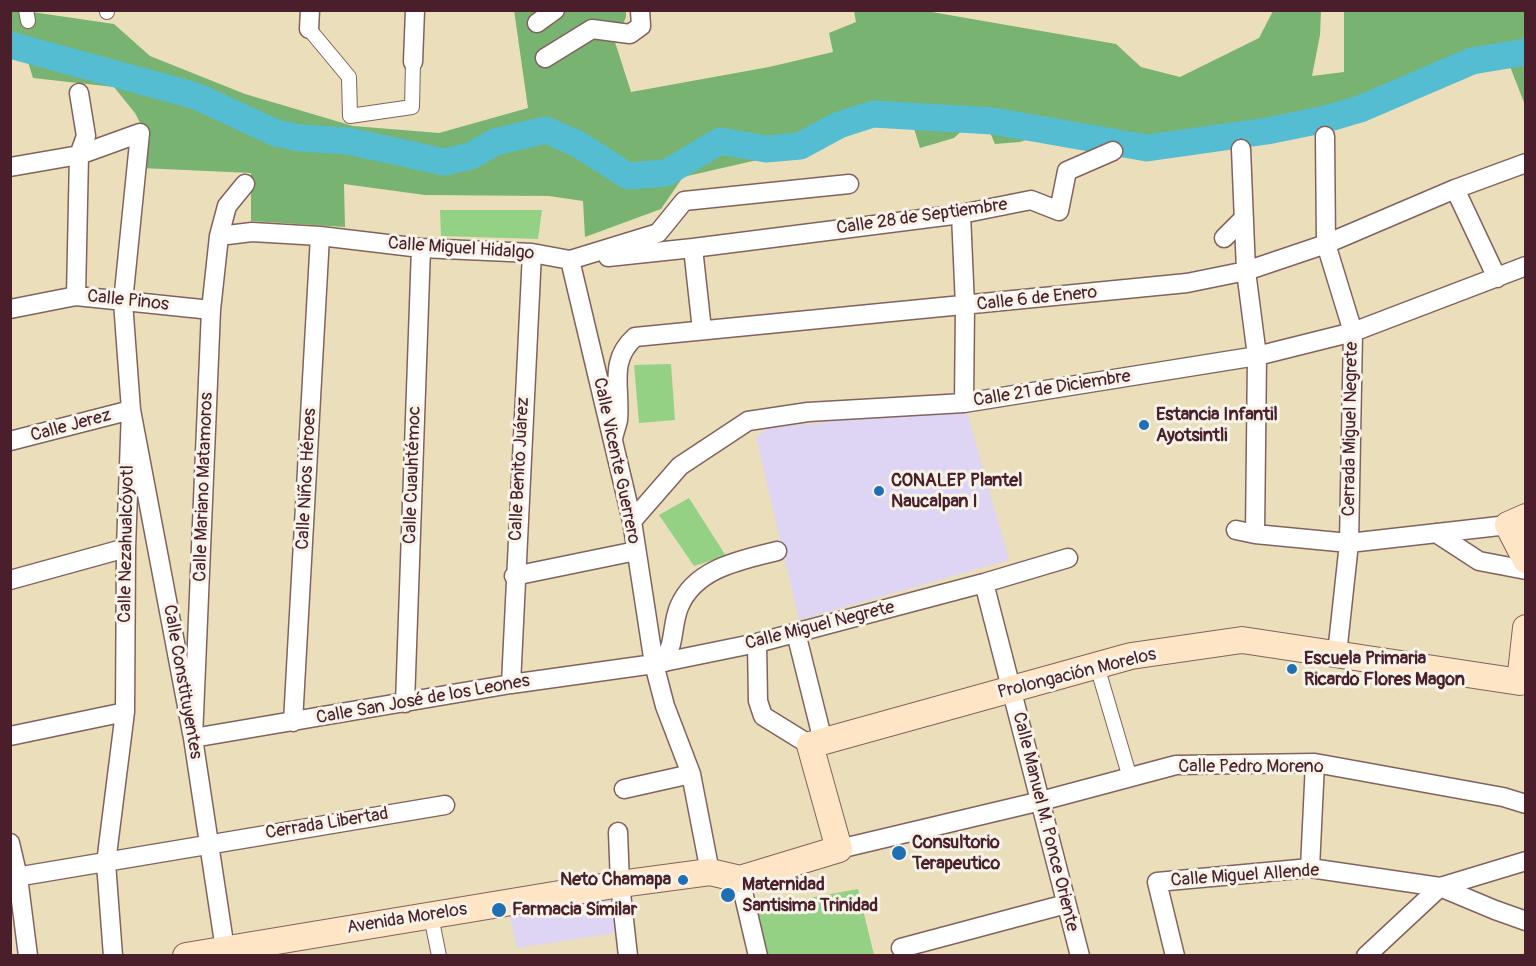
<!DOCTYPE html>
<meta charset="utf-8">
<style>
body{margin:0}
#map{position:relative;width:1536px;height:966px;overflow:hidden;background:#ebdeba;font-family:Pangolin,sans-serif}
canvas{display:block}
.frame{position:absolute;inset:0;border:12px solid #4a1f2b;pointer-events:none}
</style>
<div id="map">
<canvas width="1536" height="966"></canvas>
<div class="frame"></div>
</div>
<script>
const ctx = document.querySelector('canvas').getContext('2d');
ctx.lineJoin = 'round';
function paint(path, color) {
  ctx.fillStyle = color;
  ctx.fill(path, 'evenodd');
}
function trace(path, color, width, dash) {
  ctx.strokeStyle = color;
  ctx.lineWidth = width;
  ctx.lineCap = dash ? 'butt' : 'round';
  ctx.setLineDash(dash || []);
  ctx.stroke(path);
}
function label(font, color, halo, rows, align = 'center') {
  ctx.font = font + ' Pangolin,sans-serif';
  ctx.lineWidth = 6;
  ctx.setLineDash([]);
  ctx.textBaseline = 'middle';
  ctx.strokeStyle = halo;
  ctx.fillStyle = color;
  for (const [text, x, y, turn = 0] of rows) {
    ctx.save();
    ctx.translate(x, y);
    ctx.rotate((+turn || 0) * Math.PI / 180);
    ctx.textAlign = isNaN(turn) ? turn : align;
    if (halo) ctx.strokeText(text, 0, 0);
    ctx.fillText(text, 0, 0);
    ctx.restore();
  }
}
paint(new Path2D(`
 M 966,408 L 1009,560 L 799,620 L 756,437 L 768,428 Z
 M 610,896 L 616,933 L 517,948 L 509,913 Z`), '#ded5f5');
paint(new Path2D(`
 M 440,210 L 542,210 L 538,239 L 441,236 Z
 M 671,364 L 675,420 L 639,423 L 634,365 Z
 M 689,498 L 726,556 L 694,566 L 659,515 Z
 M 858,889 L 874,955 L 759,955 L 748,909 Z`), '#95d185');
paint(new Path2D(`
 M 514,10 L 626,11 L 626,17 L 615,42 L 631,92 L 769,67 L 833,52 L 829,33 L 856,22 L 854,11 L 926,11 L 1116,44 L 1141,67 L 1180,77 L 1259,38 L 1273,11 L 1321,11 L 1320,35 L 1312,76 L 1344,72 L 1344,11 L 1525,11 L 1525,105 L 1502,46 L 1435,69 L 1350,112 L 1250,123 L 1165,139 L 1078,123 L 1020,142 L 995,144 L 989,130 L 968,125 L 954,138 L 920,148 L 909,112 L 873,119 L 801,150 L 683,177 L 661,209 L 585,237 L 583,201 L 549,196 L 425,195 L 344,184 L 345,227 L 251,221 L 251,173 L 141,168 L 144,130 L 135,113 L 114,87 L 33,78 L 27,59 L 11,56 L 10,11 L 25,11 L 114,24 L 150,56 L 245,94 L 353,126 L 439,133 L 528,108 Z`), '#78b372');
trace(new Path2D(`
 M 10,45 L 196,96 L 276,133 L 300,138 L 348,141 L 444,162 L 471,156 L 495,142 L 546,130 L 578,144 L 628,176 L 666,173 L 720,141 L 766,149 L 800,146 L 839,125 L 873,114 L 993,121 L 1147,148 L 1267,131 L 1326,119 L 1360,109 L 1472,61 L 1526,52`), '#54bdd1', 27);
const pedestrian = new Path2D(`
 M 26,10 L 28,21
 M 107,12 L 107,10
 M 309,29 L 349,77 L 350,116 L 412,107 L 413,62
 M 1097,666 L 1130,778
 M 431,916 L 439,956`);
const minor = new Path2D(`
 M 537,23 L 555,10
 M 309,29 L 310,10
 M 545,58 L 592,29 L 630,34 L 641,26 L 640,10
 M 413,62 L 415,10
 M 1325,136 L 1326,244 L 1353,332 L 1349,543 L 1337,654
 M 1241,149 L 1246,271 L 1257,356 L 1255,534
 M 10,167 L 79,155 L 140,133
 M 245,184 L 227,206 L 219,236 L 211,310 L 193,738 L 511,684 L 654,664 L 757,643 L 984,583 L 1068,558
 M 1455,189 L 1497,278
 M 961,214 L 965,306 L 964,403
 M 219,236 L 252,232 L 320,236 L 421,248 L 532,253 L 570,260 L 658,233 L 684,201 L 849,184
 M 1224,238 L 1244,218
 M 693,248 L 702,330
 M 608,257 L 693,248 L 961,214 L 1031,200 L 1059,211 L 1067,171 L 1113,151
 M 570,260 L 632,521 L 654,664 L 665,706 L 691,774 L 710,872
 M 76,296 L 79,155 L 86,136 L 79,93
 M 10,309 L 76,296 L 211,310
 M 613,439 C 614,432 617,426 618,420 C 621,388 608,361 635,337 L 1187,283 L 1246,271 L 1326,244 L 1455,189 L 1526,163
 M 10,441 L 131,410 L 193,738 L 226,956
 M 632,521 L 680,466 L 748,421 L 808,412 L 964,403 L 1257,356 L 1353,332 L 1526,266
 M 1236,530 L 1255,534 L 1349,543 L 1508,525
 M 1436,533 L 1479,561 L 1526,570
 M 514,576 L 636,551
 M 10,580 L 126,548
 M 984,583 L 1080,956
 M 796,633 L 823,741
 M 757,643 L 758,701 L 763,716 L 810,745
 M 665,662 C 667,656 669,650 671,644 C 674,632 674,619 679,607 C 695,568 741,560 777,551
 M 511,684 L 532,253
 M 405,703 L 421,248
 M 293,722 L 320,236
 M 10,736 L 125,712
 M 624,789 L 691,774
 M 618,832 L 620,884 L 628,956
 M 10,843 L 18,877 L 28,956
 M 839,849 L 1041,801 L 1176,765 L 1315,763 L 1503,797 L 1526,804
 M 1310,868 L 1315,763
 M 10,878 L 445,805
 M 740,879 L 758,956
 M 901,948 L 1066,904
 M 113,956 L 106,863 L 125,712 L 126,548 L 131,410 L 123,302 L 140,133
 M 1175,956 L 1157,882 L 1310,868 L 1440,887 L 1495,910 L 1526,921
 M 1366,956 L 1440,887 L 1526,861`);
const secondary = new Path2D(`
 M 1526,517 L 1508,525 L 1526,560
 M 186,956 L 620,884 L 710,872 L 740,879 L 839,849 L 810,745 L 1131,656 L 1242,640 L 1520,682 L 1526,628`);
trace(pedestrian, '#82625d', 16);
trace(minor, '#82625d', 21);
trace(secondary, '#82625d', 28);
trace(pedestrian, '#fff', 14);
trace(minor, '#fff', 18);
trace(secondary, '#fee5c5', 26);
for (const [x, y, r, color] of [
 [1144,425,6,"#1f6fb2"],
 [879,491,6,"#1f6fb2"],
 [1292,669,6,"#1f6fb2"],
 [899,853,8,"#1f6fb2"],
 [683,880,6,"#1f6fb2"],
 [728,895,8,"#1f6fb2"],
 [499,910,8,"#1f6fb2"]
]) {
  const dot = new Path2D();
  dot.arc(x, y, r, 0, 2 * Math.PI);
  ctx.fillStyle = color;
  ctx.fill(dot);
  trace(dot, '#f7f3e8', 2);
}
label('18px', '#4a1f2b', '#f7f3e8', [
 ["Calle 28 de Septiembre",922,217,-8],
 ["Calle Miguel Hidalgo",461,249,4],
 ["Calle 6 de Enero",1037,299,-6],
 ["Calle Pinos",128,301,6],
 ["Calle 21 de Diciembre",1052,389,-9],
 ["Calle Jerez",71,426,-15],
 ["Cerrada Miguel Negrete",1351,429,-89],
 ["Calle Vicente Guerrero",616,461,78],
 ["Calle Benito Juárez",520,469,-87],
 ["Calle Cuauhtémoc",413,475,-88],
 ["Calle Niños Héroes",307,479,-87],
 ["Calle Mariano Matamoros",204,487,-88],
 ["Calle Nezahualcóyotl",127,544,-89],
 ["Calle Miguel Negrete",820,626,-14],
 ["Prolongación Morelos",1077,674,-14],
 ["Calle Constituyentes",182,682,80],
 ["Calle San José de los Leones",423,700,-10],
 ["Calle Pedro Moreno",1251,767],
 ["Calle Manuel M. Ponce Oriente",1045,822,76],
 ["Cerrada Libertad",327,824,-9],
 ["Calle Miguel Allende",1245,876,-4],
 ["Avenida Morelos",407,919,-9]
]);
label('bold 18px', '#4a1f2b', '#f7f3e8', [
 ["Estancia Infantil",1156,415],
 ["Ayotsintli",1156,436],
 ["CONALEP Plantel",891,481],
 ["Naucalpan I",891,502],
 ["Escuela Primaria",1304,659],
 ["Ricardo Flores Magon",1304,680],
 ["Consultorio",912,843],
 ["Terapeutico",912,864],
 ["Neto Chamapa",671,880,"right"],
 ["Maternidad",742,885],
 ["Santisima Trinidad",742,906],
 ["Farmacia Similar",512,910]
], 'left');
</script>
